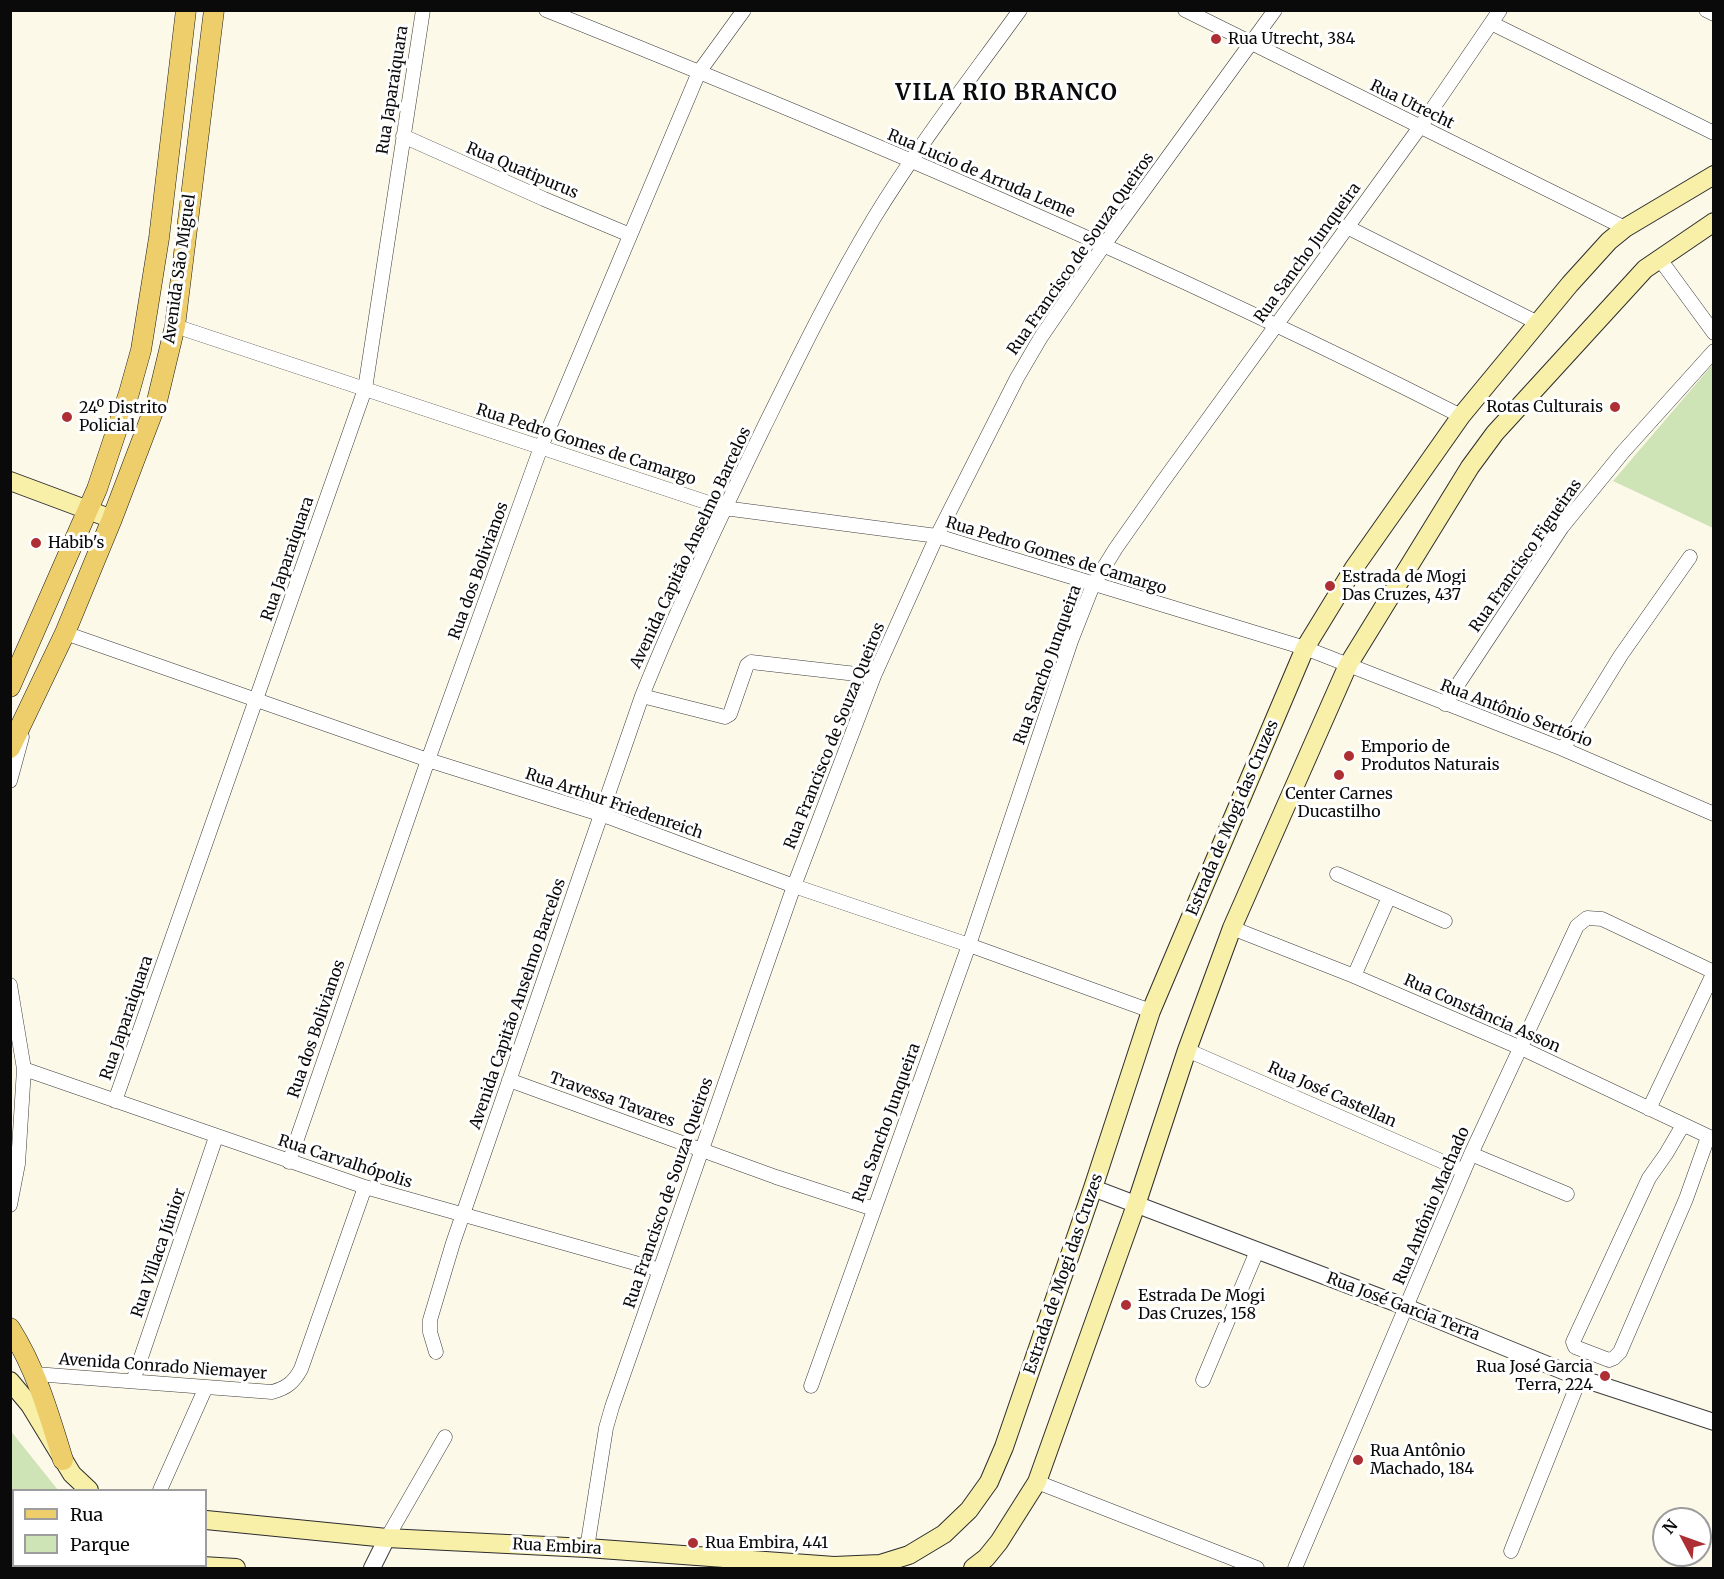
<!DOCTYPE html>
<meta charset="utf-8">
<style>
body{margin:0}
#map{position:relative;width:1724px;height:1579px;overflow:hidden;background:#fdf9e9;font-family:Merriweather,serif}
canvas{display:block}
.frame{position:absolute;inset:0;border:12px solid #0a0a0a;pointer-events:none}
.legend{position:absolute;left:12px;top:1489px;width:195px;height:78px;box-sizing:border-box;background:#fff;border:2px solid #9d9d9d;margin:0;padding:8px 10px;list-style:none;font-size:18px;color:#0a0a0a}
.legend li{display:flex;align-items:center;gap:12px;height:30px}
.legend b{width:30px;border:2px solid #9d9d9d}
.north{position:absolute;left:1652px;top:1507px;width:60px;height:60px;box-sizing:border-box;background:#fff;border:2px solid #9d9d9d;border-radius:50%;rotate:311deg;font-size:16px;font-weight:700;line-height:24px;text-align:center;color:#0a0a0a}
.north::after{content:'';display:block;margin:auto;width:21px;height:27px;background:#ad2f34;clip-path:polygon(50% 0,100% 100%,50% 72%,0 100%)}
</style>
<div id="map">
<canvas width="1724" height="1579"></canvas>
<div class="frame"></div>
<ul class="legend">
<li><b style="height:8px;background:#edce6a"></b>Rua</li>
<li><b style="height:16px;background:#cee4b7"></b>Parque</li>
</ul>
<div class="north">N</div>
</div>
<script>
const ctx = document.querySelector('canvas').getContext('2d');
ctx.lineJoin = 'round';
function paint(path, color) {
  ctx.fillStyle = color;
  ctx.fill(path, 'evenodd');
}
function trace(path, color, width, dash) {
  ctx.strokeStyle = color;
  ctx.lineWidth = width;
  ctx.lineCap = dash ? 'butt' : 'round';
  ctx.setLineDash(dash || []);
  ctx.stroke(path);
}
function label(font, color, halo, rows, align = 'center') {
  ctx.font = font + ' Merriweather,serif';
  ctx.lineWidth = 6;
  ctx.setLineDash([]);
  ctx.textBaseline = 'middle';
  ctx.strokeStyle = halo;
  ctx.fillStyle = color;
  for (const [text, x, y, turn = 0] of rows) {
    ctx.save();
    ctx.translate(x, y);
    ctx.rotate((+turn || 0) * Math.PI / 180);
    ctx.textAlign = isNaN(turn) ? turn : align;
    if (halo) ctx.strokeText(text, 0, 0);
    ctx.fillText(text, 0, 0);
    ctx.restore();
  }
}
paint(new Path2D(`
 M 1713,364 L 1713,528 L 1613,481 Z
 M 10,1430 L 58,1490 L 14,1490 L 13,1525 L 10,1525 Z`), '#cee4b7');
const minor = new Path2D(`
 M 546,10 C 856,134 1164,265 1461,416
 M 1185,10 L 1625,228
 M 1706,10 L 1714,14
 M 1491,23 L 1714,133
 M 403,136 L 544,199 L 630,235
 M 1347,227 L 1538,323
 M 1659,258 L 1714,333
 M 175,326 L 724,508 L 937,536 L 1305,648 L 1563,749 L 1714,814
 M 65,633 L 428,760 L 603,815 L 794,886 L 969,945 L 1151,1011
 M 642,696 L 725,717 L 730,714 L 747,665 L 751,662 L 874,676
 M 1445,704 L 1562,527 L 1623,452 L 1714,351
 M 1563,749 L 1621,655 L 1690,557
 M 10,781 L 22,737
 M 1337,874 L 1445,921
 M 1232,928 L 1354,976 L 1521,1048 L 1714,1139
 M 1354,976 L 1389,897
 M 10,985 L 24,1069 L 18,1164 L 10,1205
 M 1187,1050 L 1464,1171
 M 24,1069 L 365,1187 L 660,1270
 M 509,1080 L 776,1177 L 874,1209
 M 115,1101 L 365,389 L 423,10
 M 1683,1125 L 1666,1154 L 1649,1178 L 1573,1342 L 1575,1347 L 1609,1360 L 1614,1358 L 1620,1352 L 1686,1199 L 1708,1137
 M 1471,1154 L 1567,1194
 M 289,1162 L 428,760 L 541,447 L 699,72 L 744,10
 M 436,1352 L 430,1332 L 430,1320 L 453,1243 L 642,696 C 679,604 721,516 764,427 C 799,356 833,286 874,218 C 918,146 970,79 1020,10
 M 35,1374 L 272,1392 C 287,1388 294,1382 301,1369 L 365,1187
 M 1203,1380 L 1257,1251
 M 133,1381 L 216,1137
 M 811,1386 L 969,945 L 1071,641 L 1093,585 L 1116,548 L 1161,484 L 1420,127 L 1500,10
 M 1037,1482 L 1257,1568
 M 160,1490 L 206,1387
 M 387,1538 L 445,1437
 M 587,1548 L 606,1428 L 612,1407 L 794,886 L 874,676 L 937,536 L 1017,378 L 1041,337 L 1104,245 L 1275,10
 M 1511,1551 L 1580,1378
 M 124,1568 L 125,1566
 M 1295,1568 L 1471,1154 L 1577,926 L 1587,918 L 1602,919 L 1714,972 L 1649,1109`);
const tertiary = new Path2D(`
 M 1093,1188 L 1406,1307 L 1580,1378 L 1714,1422
 M 372,1568 L 387,1538`);
const secondary = new Path2D(`
 M 10,481 L 112,519
 M 10,1381 L 30,1405 L 72,1474 L 89,1490
 M 206,1520 L 387,1538 L 587,1548 L 834,1566 L 880,1564 L 909,1555 L 944,1534 L 969,1510 L 989,1482 L 1004,1447 L 1093,1188 L 1151,1011 L 1305,648 L 1354,568 L 1461,416 L 1570,284 L 1609,241 L 1625,228 L 1714,175
 M 10,1555 L 14,1554
 M 202,1566 L 236,1568
 M 973,1568 L 986,1558 L 999,1542 L 1037,1482 L 1136,1205 L 1187,1050 L 1232,928 L 1348,665 L 1470,467 L 1495,433 L 1645,269 L 1714,222`);
const primary = new Path2D(`
 M 10,687 L 97,489 L 129,393 L 141,350 L 159,238 L 186,10
 M 10,748 L 65,633 L 112,519 L 157,401 L 175,326 L 214,10
 M 10,1328 C 36,1369 49,1414 63,1460`);
trace(minor, '#3d3d3d', 15);
trace(tertiary, '#3d3d3d', 18);
trace(secondary, '#2c2c2c', 20);
trace(primary, '#1b1b1b', 21);
trace(minor, '#fff', 14);
trace(tertiary, '#fff', 16);
trace(secondary, '#f8f0a9', 18);
trace(primary, '#edce6a', 20);
for (const [x, y, r, color] of [
 [1216,39,6,"#ad2f34"],
 [1615,407,6,"#ad2f34"],
 [67,417,6,"#ad2f34"],
 [36,543,6,"#ad2f34"],
 [1330,586,6,"#ad2f34"],
 [1349,756,6,"#ad2f34"],
 [1339,775,6,"#ad2f34"],
 [1126,1305,6,"#ad2f34"],
 [1605,1376,6,"#ad2f34"],
 [1358,1460,6,"#ad2f34"],
 [693,1543,6,"#ad2f34"]
]) {
  const dot = new Path2D();
  dot.arc(x, y, r, 0, 2 * Math.PI);
  ctx.fillStyle = color;
  ctx.fill(dot);
  trace(dot, '#fff', 2);
}
label('16px', '#0a0a0a', '#fff', [
 ["Rua Utrecht, 384",1228,39],
 ["Rotas Culturais",1603,407,"right"],
 ["24º Distrito",79,408],
 ["Policial",79,426],
 ["Habib's",48,543],
 ["Estrada de Mogi",1342,577],
 ["Das Cruzes, 437",1342,595],
 ["Emporio de",1361,747],
 ["Produtos Naturais",1361,765],
 ["Center Carnes",1339,794,"center"],
 ["Ducastilho",1339,812,"center"],
 ["Estrada De Mogi",1138,1296],
 ["Das Cruzes, 158",1138,1314],
 ["Rua José Garcia",1593,1367,"right"],
 ["Terra, 224",1593,1385,"right"],
 ["Rua Antônio",1370,1451],
 ["Machado, 184",1370,1469],
 ["Rua Embira, 441",705,1543]
], 'left');
label('16px', '#0a0a0a', '#fff', [
 ["Rua Japaraiquara",393,90,-81],
 ["Rua Utrecht",1412,105,26],
 ["Rua Quatipurus",522,171,23],
 ["Rua Lucio de Arruda Leme",981,174,23],
 ["Rua Sancho Junqueira",1308,253,-54],
 ["Rua Francisco de Souza Queiros",1081,254,-55],
 ["Avenida São Miguel",180,269,-82],
 ["Rua Pedro Gomes de Camargo",586,445,18],
 ["Avenida Capitão Anselmo Barcelos",691,548,-65],
 ["Rua Pedro Gomes de Camargo",1056,556,17],
 ["Rua Francisco Figueiras",1526,556,-55],
 ["Rua Japaraiquara",288,559,-71],
 ["Rua dos Bolivianos",479,571,-70],
 ["Rua Sancho Junqueira",1048,665,-70],
 ["Rua Antônio Sertório",1516,714,21],
 ["Rua Francisco de Souza Queiros",835,736,-68],
 ["Rua Arthur Friedenreich",614,804,19],
 ["Estrada de Mogi das Cruzes",1233,818,-67],
 ["Avenida Capitão Anselmo Barcelos",518,1004,-71],
 ["Rua Constância Asson",1482,1014,24],
 ["Rua Japaraiquara",127,1018,-71],
 ["Rua dos Bolivianos",317,1029,-71],
 ["Rua José Castellan",1332,1095,24],
 ["Travessa Tavares",612,1100,20],
 ["Rua Sancho Junqueira",887,1123,-70],
 ["Rua Carvalhópolis",345,1162,18],
 ["Rua Francisco de Souza Queiros",669,1193,-71],
 ["Rua Antônio Machado",1432,1206,-67],
 ["Rua Villaca Júnior",159,1253,-71],
 ["Estrada de Mogi das Cruzes",1064,1274,-71],
 ["Rua José Garcia Terra",1403,1307,21],
 ["Avenida Conrado Niemayer",163,1367,4],
 ["Rua Embira",557,1547,3]
]);
ctx.letterSpacing = '1.5px';
label('bold 22px', '#0a0a0a', '#fff', [
 ["VILA RIO BRANCO",1007,94]
]);
ctx.letterSpacing = '0px';
</script>
